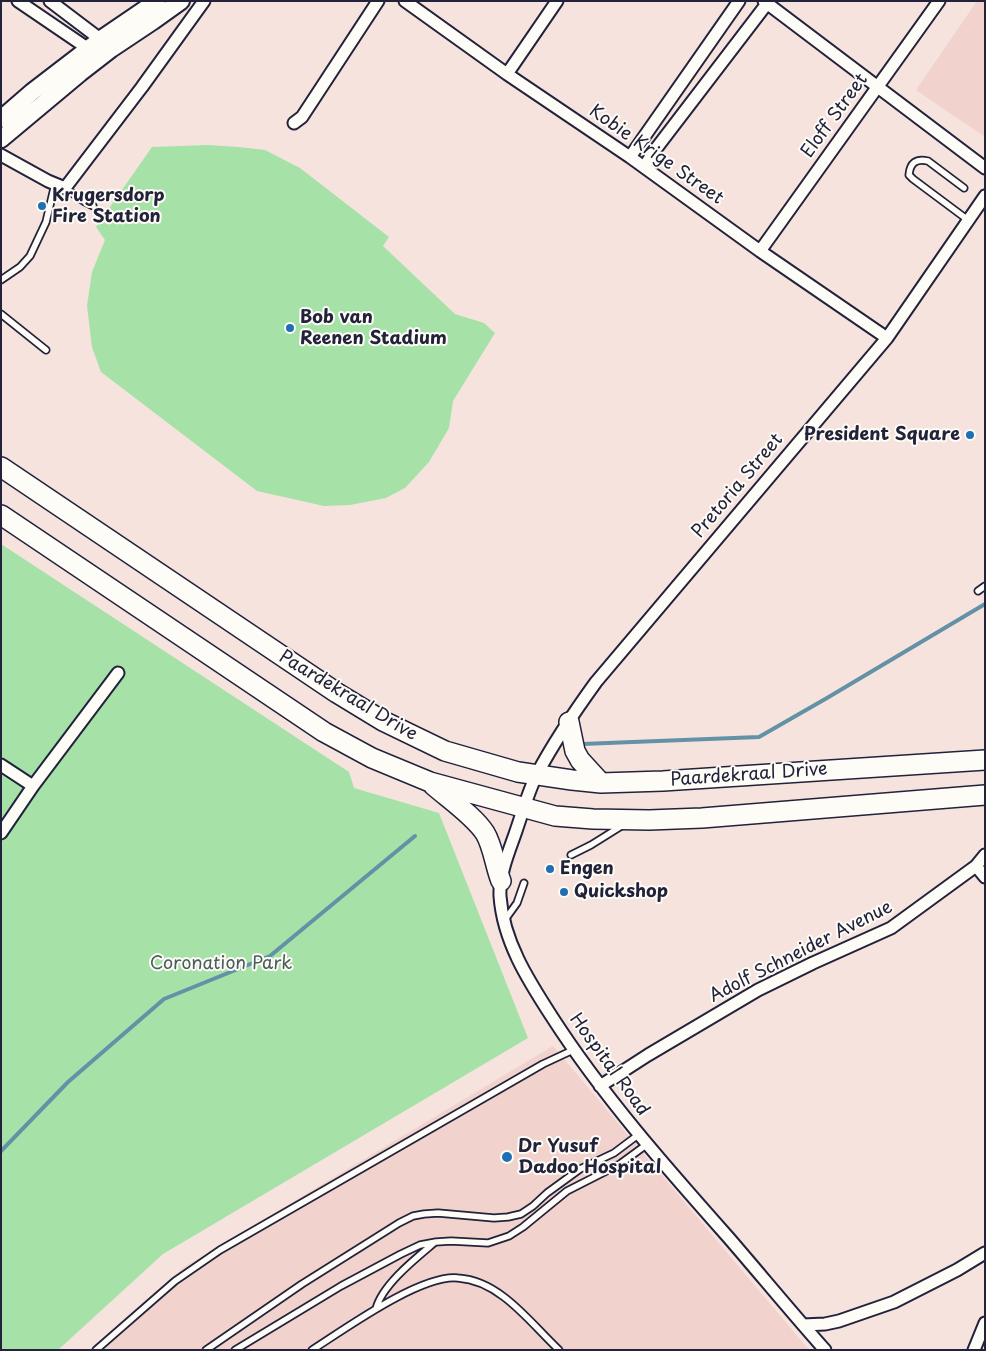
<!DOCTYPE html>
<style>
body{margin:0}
#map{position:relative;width:986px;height:1351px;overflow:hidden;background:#f6e3de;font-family:"Playpen Sans",sans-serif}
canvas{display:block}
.frame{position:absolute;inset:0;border:2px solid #22223b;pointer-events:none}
</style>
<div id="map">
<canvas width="986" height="1351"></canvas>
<div class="frame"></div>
</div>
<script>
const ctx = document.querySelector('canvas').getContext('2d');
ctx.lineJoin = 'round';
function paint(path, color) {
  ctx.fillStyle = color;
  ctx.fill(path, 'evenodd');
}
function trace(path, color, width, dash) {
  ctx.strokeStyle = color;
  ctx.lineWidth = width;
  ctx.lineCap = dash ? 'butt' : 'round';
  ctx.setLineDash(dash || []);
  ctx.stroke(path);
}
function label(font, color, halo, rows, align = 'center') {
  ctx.font = font + ' "Playpen Sans",sans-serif';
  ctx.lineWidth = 4;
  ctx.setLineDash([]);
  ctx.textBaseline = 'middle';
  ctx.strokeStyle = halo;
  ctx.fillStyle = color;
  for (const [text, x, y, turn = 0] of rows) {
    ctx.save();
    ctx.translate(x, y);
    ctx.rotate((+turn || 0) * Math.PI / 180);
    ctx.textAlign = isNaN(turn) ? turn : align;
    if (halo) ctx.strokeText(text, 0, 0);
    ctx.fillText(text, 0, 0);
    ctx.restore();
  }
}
paint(new Path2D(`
 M 977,1 L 985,1 L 985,137 L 916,90 Z
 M 553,1046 L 809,1350 L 90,1350 L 184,1267 Z`), '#f1d2cd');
paint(new Path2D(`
 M 208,145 L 239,147 L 265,150 L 300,168 L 389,237 L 383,246 L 455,314 L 484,323 L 495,333 L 453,401 L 449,428 L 429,462 L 405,488 L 386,498 L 350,505 L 324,506 L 257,491 L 101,372 L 92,347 L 87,306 L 92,272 L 105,240 L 96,227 L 152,147 Z
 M 1,544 L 349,772 L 354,788 L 439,813 L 528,1038 L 163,1254 L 58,1350 L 1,1350 Z`), '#a6e2a8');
trace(new Path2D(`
 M 582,744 L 759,737 L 827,698 L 985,604
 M 1,1151 L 68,1082 L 164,999 L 270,956 L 415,836`), '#6391a6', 4);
const lane = new Path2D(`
 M 65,188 L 85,202 L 93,206
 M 964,188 L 928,161 C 916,158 910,163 909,175 L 913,179 L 968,220
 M 1,280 L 20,267 L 30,256 L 46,222 L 55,184
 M 1,314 L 46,350
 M 978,591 L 985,586
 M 571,855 L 591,845 L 623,825
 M 504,921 L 517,903 L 524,883
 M 376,1309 C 382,1285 415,1259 434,1243
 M 96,1350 L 175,1281 L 220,1250 L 543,1064 L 573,1050
 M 206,1350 L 302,1284 L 399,1223 L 413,1216 L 424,1214 L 438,1213 L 494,1218 L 508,1217 L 521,1214 L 533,1206 L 547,1193 L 580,1169 L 614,1153 L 638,1135
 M 235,1350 L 341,1286 L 401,1254 L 420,1245 L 436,1242 L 451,1241 L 488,1243 L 509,1236 L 523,1227 L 567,1191 L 620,1164 L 646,1145
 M 312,1350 C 345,1329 421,1274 458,1278 C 474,1279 491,1287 504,1297 C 524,1312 540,1332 559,1350`);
const street = new Path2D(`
 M 18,1 L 93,52
 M 50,1 L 104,42
 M 405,1 L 507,74 L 630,157 L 760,251 L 887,338
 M 764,1 L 985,168
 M 507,74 L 557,1
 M 294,123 L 302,117 L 378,1
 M 1,155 L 48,181 L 65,188 L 142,87 L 204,1
 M 630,157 L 739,1
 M 644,167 L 655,150 L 769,1
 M 760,251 L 939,1
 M 1,765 L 33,786
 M 1,833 L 33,786 L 118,673
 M 976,866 L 985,877
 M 600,1086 L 648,1055 L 758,990 L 813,963 L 891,928 L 976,866 L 985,855
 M 803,1325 L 825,1324 L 839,1321 L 894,1302 L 957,1270 L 985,1253
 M 825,1350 C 792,1313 760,1274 728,1237 C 665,1166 603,1096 552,1017 C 528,980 503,941 500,896 C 499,875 508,854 515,834 C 522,814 528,792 537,774 C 554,742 575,711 596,682 L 887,338 L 985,196
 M 974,1350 L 985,1323`);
const secondary = new Path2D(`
 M 1,119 L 32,92 L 101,39 L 157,1
 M 1,139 L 80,73 L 111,49 L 153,21 L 181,1`);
const primary = new Path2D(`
 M 1,467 L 337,693 L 383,721 L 445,751 L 518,772 L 572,780 L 601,783 L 663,781 L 985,760
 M 1,515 L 324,732 L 372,758 L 430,782 L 555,816 L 593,819 L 649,820 L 702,818 L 985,795
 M 569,722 L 575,751 L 580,760 L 601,783
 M 433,785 C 449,799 474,816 485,833 C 493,846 495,866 501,881`);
trace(lane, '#22223b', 9);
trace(street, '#22223b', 15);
trace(secondary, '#22223b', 20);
trace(primary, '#22223b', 22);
trace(lane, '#fdfcf7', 5.5);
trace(street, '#fdfcf7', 11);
trace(secondary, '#fdfcf7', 16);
trace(primary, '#fdfcf7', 19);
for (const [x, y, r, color] of [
 [42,206,5,"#1f6fb2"],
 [290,328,5,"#1f6fb2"],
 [970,435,5,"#1f6fb2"],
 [550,869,5,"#1f6fb2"],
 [564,892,5,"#1f6fb2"],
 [507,1157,6,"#1f6fb2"]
]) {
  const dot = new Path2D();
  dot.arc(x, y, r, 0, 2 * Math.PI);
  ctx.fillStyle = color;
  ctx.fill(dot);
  trace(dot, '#fdfcf7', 2);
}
label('18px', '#22223b', '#fdfcf7', [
 ["Eloff Street",835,116,-54],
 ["Kobie Krige Street",656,155,35],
 ["Pretoria Street",738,486,-50],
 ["Paardekraal Drive",348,696,31],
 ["Paardekraal Drive",749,775,-4],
 ["Adolf Schneider Avenue",801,952,-27],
 ["Hospital Road",609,1065,54]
]);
label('bold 18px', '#22223b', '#fdfcf7', [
 ["Krugersdorp",52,196],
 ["Fire Station",52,217],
 ["Bob van",300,318],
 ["Reenen Stadium",300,339],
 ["President Square",960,435,"right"],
 ["Engen",560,869],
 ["Quickshop",574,892],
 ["Dr Yusuf",518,1147],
 ["Dadoo Hospital",518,1168]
], 'left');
label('18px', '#4a5c5c', '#fdfcf7', [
 ["Coronation Park",221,964]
]);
</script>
